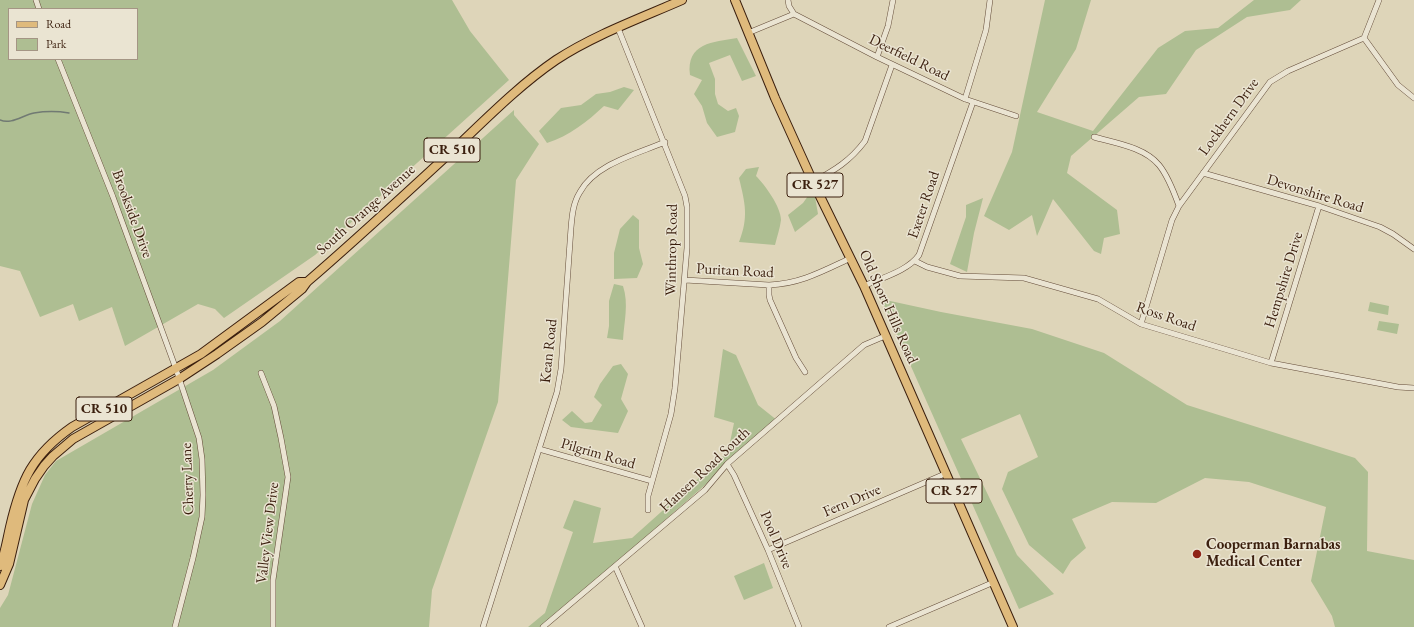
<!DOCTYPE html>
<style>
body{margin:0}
#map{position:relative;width:1414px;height:627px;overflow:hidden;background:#ded5b9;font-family:"EB Garamond",serif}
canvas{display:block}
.legend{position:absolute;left:8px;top:8px;width:130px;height:52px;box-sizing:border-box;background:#eae4d2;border:1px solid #a49584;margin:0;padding:5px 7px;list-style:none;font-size:12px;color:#3b1f0e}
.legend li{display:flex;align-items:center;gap:8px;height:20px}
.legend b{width:20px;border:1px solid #a49584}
</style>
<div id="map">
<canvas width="1414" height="627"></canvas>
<ul class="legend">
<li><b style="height:5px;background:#dfba7c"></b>Road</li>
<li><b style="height:11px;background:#aebe92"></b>Park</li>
</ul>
</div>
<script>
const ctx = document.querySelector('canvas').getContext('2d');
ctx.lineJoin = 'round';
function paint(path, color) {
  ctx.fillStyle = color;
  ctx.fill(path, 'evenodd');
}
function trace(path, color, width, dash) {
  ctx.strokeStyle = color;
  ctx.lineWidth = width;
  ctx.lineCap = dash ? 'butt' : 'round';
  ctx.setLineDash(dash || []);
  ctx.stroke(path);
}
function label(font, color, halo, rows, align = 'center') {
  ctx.font = font + ' "EB Garamond",serif';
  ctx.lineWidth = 3;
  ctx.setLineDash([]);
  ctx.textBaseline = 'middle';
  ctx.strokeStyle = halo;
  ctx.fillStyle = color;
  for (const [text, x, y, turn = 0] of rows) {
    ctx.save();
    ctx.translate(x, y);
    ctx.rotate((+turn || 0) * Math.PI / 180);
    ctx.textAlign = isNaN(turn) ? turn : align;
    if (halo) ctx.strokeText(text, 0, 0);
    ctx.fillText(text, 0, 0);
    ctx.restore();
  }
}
paint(new Path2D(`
 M 0,0 L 452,0 L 470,31 L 509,80 L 315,255 L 224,318 L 215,309 L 198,304 L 125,346 L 112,307 L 79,321 L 73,304 L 40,317 L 20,271 L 0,266 ZM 9,9 L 137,9 L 137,59 L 9,59 Z
 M 1045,0 L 1091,0 L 1076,49 L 1037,112 L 1093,131 L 1158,48 L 1185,31 L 1218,28 L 1254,0 L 1301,0 L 1290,10 L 1247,17 L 1196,50 L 1166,94 L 1139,97 L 1071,156 L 1067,173 L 1117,210 L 1120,234 L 1104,238 L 1101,254 L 1094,251 L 1053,199 L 1037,236 L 1032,215 L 1009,230 L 984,216 L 1012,152 Z
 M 737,38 L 756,76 L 742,81 L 730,55 L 709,63 L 715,79 L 715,94 L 718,104 L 728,111 L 736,108 L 739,116 L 735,132 L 717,137 L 707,123 L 702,106 L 694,94 L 702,80 L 690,75 C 686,43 713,42 737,38 Z
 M 624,87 L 634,90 L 618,110 L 604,106 C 588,121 569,136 547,143 L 539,131 L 561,108 L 581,105 L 596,94 L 610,92 Z
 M 514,110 L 514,115 L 539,144 L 516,180 L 498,402 L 432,590 L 429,627 L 0,627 L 0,608 L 8,595 L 32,504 L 45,475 L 56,461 L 213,370 L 280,321 Z
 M 759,167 L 756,176 C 765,185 781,207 781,220 C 780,228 777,237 775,245 L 739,242 C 749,217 745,203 739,178 L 746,169 Z
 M 808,196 L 815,197 L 818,214 L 795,232 L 788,215 L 803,203 Z
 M 983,198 L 974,233 L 967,272 L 950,264 L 966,217 L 966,205 Z
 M 633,215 L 639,220 L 639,248 L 643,264 L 637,278 L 614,279 L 614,253 L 620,229 Z
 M 614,284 L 623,286 C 629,304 624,322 623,340 L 607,338 L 609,326 L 609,301 Z
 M 881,299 L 941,312 L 1032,329 L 1104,353 L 1187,405 L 1355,458 L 1368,472 L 1367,551 L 1414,560 L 1414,627 L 1335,627 L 1332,616 L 1311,581 L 1326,507 L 1249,482 L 1205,478 L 1156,503 L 1112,502 L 1072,519 L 1086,548 L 1071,561 L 1063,574 L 1029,545 L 1002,489 L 1008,472 L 1038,457 L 1020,414 L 961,439 L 1017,555 L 1054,594 L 1019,609 Z
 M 1370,302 L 1389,306 L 1388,315 L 1368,311 Z
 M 1379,321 L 1399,324 L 1397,334 L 1377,330 Z
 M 723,349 L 736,355 L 758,405 L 778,421 L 543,627 L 528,627 L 545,613 L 573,532 L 563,528 L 574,500 L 601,508 L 593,543 L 632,538 L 728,452 L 734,423 L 714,417 Z
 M 621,364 L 628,374 L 621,399 L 628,411 L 618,433 L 571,427 L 562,420 L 572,411 L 585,423 L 592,422 L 602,405 L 594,397 L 600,384 L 613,366 Z
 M 764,563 L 773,588 L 744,600 L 734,576 Z`), '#aebe92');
trace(new Path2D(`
 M 0,120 C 11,125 23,115 34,113 C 46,111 57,111 69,113`), '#717a73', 1.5);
const minor = new Path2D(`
 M 36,0 L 39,9
 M 788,0 L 789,6 L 794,14 L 877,57 L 965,99 L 1016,116
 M 618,28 L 685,196 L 687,207 L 687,248 L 675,388 L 671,414 L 648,496 L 648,510
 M 748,33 L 794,14
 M 1364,38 L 1398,85 L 1414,98
 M 877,57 L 888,26 L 893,0
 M 58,59 L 113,197 L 176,369 L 199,438 L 202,459 L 203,495 L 202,517 L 193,558 L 175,627
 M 965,99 L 986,30 L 990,0
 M 1094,137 C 1115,143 1144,147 1159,165 C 1168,176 1174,192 1179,206 L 1172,220 L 1141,324
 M 1203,173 L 1319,206 L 1380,227 L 1393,234 L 1414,249
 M 813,182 C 835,170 850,161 865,141 L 892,65
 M 1179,206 L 1270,82 L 1288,71 L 1364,38 L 1379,0
 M 915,261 L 927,267 L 960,276 L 1024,278 L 1098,299 L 1141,324 L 1271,363 L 1398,387 L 1414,388
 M 685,280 L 769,285 C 800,284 823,271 851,258
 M 769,285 L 769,295 L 770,300 L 796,358 L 805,372
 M 864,286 C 881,278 908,271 919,255 L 973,102
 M 1271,363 L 1319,206
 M 261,373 L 274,406 L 281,438 L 288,477 L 273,580 L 273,627
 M 539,449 L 652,481
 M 727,464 L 734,475 L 768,550 L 799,627
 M 768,550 L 947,473
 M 615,566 L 642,627
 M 483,627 L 557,392 L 561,369 L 571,228 C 572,216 573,203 580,192 C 595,164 637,154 665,142
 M 543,627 L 705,490 L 727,464 L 864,345 L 885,336
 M 889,627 L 994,582`);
const primary = new Path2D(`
 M 735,0 L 775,98 L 813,182 L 864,286 L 1013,627
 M 0,566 C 5,554 7,540 10,527 C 21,480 32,455 72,427 L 201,354 L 299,282 L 307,282
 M 0,585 L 9,564 L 24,500 L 35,479 L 44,466 L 53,456 L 73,439 L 179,379 L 217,354 L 262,322 L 302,289 L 307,282 C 356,240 403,196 451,152 C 485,120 518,86 556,60 C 594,35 641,18 682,0`);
trace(minor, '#644c39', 6);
trace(primary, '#3b1f0e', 10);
trace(minor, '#eae4d2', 5);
trace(primary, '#dfba7c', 8);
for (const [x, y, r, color] of [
 [1197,554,5,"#8f2418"]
]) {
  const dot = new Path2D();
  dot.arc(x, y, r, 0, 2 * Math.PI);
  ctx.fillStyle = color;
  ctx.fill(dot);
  trace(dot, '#eae4d2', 1.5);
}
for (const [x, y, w] of [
 [452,150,56],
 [815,185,56],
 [104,409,56],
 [954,491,56]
]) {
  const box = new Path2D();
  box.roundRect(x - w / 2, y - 12, w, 24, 3);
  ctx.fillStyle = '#eae4d2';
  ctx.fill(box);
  trace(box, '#3b1f0e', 1);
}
label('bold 14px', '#3b1f0e', null, [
 ["CR 510",452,150],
 ["CR 527",815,185],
 ["CR 510",104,409],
 ["CR 527",954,491]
]);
label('15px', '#3b1f0e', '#eae4d2', [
 ["Deerfield Road",909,58,26],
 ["Lockhern Drive",1229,117,-54],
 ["Devonshire Road",1315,194,17],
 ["Exeter Road",924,205,-71],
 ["South Orange Avenue",366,210,-42],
 ["Brookside Drive",132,214,70],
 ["Winthrop Road",672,250,-89],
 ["Puritan Road",735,271,3],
 ["Hempshire Drive",1284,280,-73],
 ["Old Short Hills Road",888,307,66],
 ["Ross Road",1166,317,19],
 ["Kean Road",549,351,-84],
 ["Pilgrim Road",598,454,16],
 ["Hansen Road South",705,470,-43],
 ["Cherry Lane",188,479,-92],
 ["Fern Drive",852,501,-23],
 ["Valley View Drive",268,533,-83],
 ["Pool Drive",776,540,67]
]);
label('bold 15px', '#3b1f0e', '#eae4d2', [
 ["Cooperman Barnabas",1206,545],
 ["Medical Center",1206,562]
], 'left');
</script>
